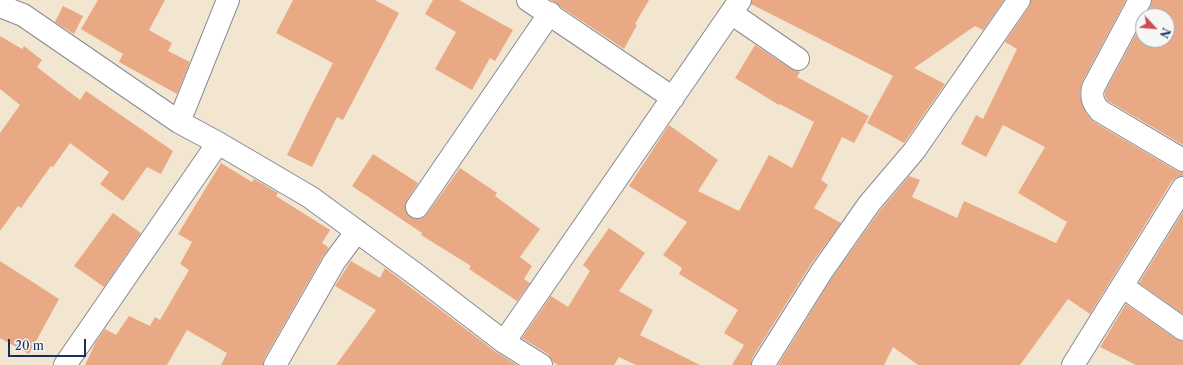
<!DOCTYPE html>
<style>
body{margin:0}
#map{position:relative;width:1183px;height:365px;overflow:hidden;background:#f3e6d0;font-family:"Libre Caslon Text",serif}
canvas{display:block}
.north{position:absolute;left:1135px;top:8px;width:40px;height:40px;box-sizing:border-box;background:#f6f6f2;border:1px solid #9ea6b7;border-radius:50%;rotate:116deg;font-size:11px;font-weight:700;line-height:16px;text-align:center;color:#1b2f5e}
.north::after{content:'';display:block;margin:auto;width:14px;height:18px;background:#d1495b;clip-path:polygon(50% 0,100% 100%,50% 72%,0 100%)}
.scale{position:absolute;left:8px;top:339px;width:78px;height:18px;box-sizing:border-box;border:2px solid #1b2f5e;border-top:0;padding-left:5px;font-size:12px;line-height:14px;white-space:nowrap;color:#1b2f5e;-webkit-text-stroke:3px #f6f6f2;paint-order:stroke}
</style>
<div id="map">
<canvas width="1183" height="365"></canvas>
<div class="north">N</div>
<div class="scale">20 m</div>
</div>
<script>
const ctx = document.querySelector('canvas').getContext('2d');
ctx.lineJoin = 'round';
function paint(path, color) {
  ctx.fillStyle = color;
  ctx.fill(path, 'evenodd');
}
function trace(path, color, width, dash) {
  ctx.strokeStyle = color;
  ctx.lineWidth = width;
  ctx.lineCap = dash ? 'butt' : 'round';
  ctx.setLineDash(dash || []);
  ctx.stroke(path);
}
paint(new Path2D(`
 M 98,0 L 165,0 L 149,30 L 172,43 L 168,51 L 190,62 L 177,94 L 119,62 L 123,54 L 81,29 Z
 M 293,0 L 375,0 L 399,13 L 343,120 L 337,117 L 312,167 L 287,155 L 312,104 L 333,63 L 276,33 Z
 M 433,0 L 459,0 L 513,30 L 495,61 L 490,58 L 472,90 L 435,69 L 456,32 L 425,14 Z
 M 550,0 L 649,0 L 635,24 L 637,25 L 624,49 L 561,7 L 557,3 Z
 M 752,0 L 1004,0 L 983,30 L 975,26 L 914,68 L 945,84 L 904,143 L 867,123 L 893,76 L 751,4 Z
 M 1031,0 L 1126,0 L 1082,82 L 1080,94 L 1082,105 L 1087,115 L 1094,122 L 1177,171 L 1183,172 L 1183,176 L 1177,177 L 1172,181 L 1090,314 L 1068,299 L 1020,365 L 918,365 L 893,347 L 884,365 L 778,365 L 832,278 L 879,212 L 909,176 L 920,180 L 912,197 L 957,218 L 964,201 L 1056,243 L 1067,222 L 1018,193 L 1045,147 L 1003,125 L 986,157 L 961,144 L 976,115 L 983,119 L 1017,49 L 1005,42 L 1029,7 Z
 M 1152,0 L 1183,0 L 1183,145 L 1108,101 L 1105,96 L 1105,92 L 1143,21 L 1143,40 L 1167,40 L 1167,16 L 1146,16 L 1151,6 Z
 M 63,6 L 83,16 L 74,34 L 55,22 Z
 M 0,36 L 22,49 L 24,46 L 42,60 L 37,67 L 80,100 L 86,91 L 173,151 L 161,174 L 147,167 L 123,201 L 100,184 L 109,172 L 70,143 L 53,167 L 51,166 L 21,208 L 18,206 L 0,231 L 0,133 L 20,105 L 0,89 Z
 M 755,45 L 791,69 L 800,72 L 797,77 L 869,116 L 854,143 L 842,137 L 821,180 L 828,185 L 814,208 L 841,223 L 811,264 L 752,358 L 751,365 L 732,365 L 744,345 L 724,333 L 738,310 L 679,274 L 682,268 L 663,255 L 687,222 L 629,186 L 669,125 L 718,160 L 698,191 L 739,211 L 769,155 L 792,168 L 814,122 L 780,104 L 779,105 L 735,78 Z
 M 373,154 L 418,183 L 407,200 L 405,206 L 406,212 L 410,217 L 416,219 L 422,218 L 427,214 L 460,168 L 497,193 L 495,196 L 540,229 L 520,257 L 532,266 L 524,279 L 530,283 L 517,301 L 469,269 L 471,266 L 421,235 L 422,233 L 352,186 Z
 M 221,163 L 252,182 L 254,179 L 278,193 L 276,196 L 330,230 L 322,243 L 329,248 L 323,256 L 264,359 L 263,365 L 221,365 L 227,353 L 187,330 L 167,365 L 85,365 L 96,342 L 105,329 L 116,335 L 129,316 L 150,326 L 155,317 L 160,320 L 189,270 L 180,264 L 192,242 L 178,234 Z
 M 1183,212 L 1183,314 L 1139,283 Z
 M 113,213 L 141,233 L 104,287 L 74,266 Z
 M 609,228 L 645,253 L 619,291 L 653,310 L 640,335 L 700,365 L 636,365 L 619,357 L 614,365 L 558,365 L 553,362 L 548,354 L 522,338 L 551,296 L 568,307 L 590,271 L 583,265 Z
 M 0,261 L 59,299 L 29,354 L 0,338 Z
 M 351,261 L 380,278 L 385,268 L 496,352 L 517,365 L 336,365 L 376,310 L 335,286 Z
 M 1126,304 L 1176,339 L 1183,341 L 1183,365 L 1136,365 L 1100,347 Z`), '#e8a984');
const street = new Path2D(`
 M 528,0 L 673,98
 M 1140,0 L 1093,88 C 1091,98 1093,103 1100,111 L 1183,160
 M 0,6 L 23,15 L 179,122 L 218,143 L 310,197 L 418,276 L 504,342 L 541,365
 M 731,13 L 798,59
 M 179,122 L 228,0
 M 417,207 L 550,13
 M 1122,286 L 1183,329
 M 504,342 L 740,0
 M 65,365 L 218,143
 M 275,365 L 334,262 L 357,231
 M 763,365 L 822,271 L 869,204 L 914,151 L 1019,0
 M 1073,365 L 1183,188`);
trace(street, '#878a97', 24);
trace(street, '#fff', 22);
</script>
